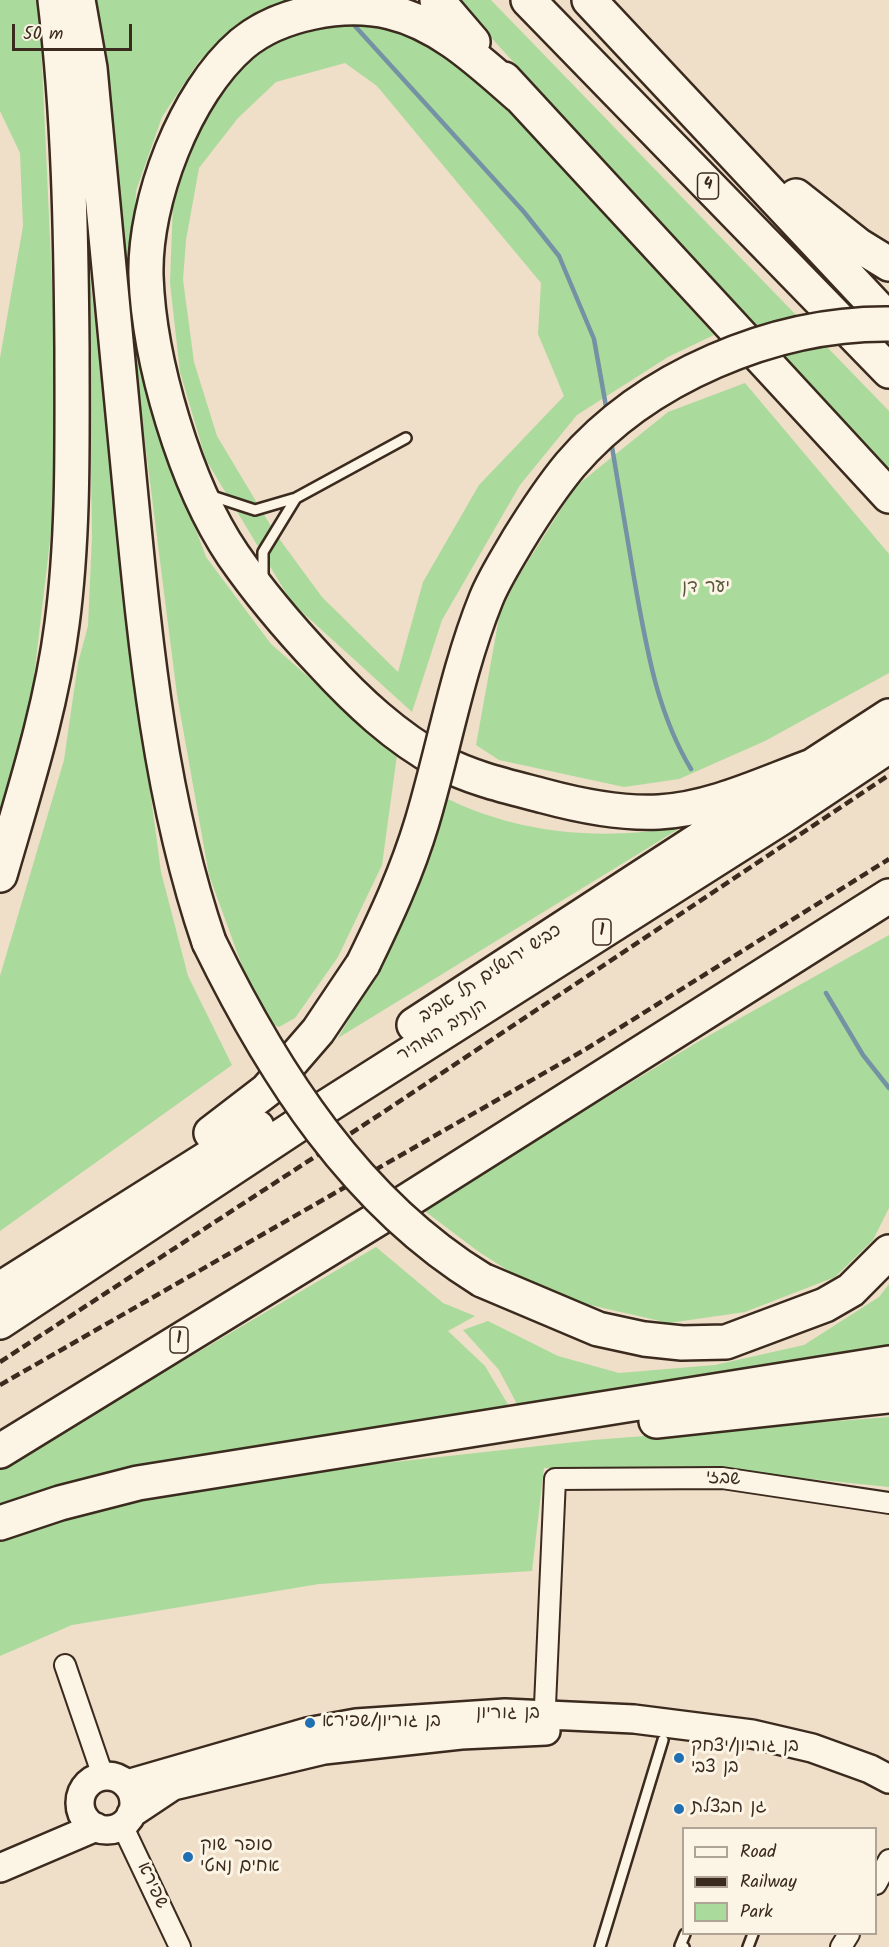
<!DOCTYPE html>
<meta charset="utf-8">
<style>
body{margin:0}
#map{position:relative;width:889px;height:1947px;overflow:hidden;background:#efdec8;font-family:Kalam,sans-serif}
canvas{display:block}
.legend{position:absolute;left:682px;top:1827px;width:195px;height:108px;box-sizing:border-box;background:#fcf5e5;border:2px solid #afa495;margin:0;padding:8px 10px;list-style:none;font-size:18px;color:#3b2a1e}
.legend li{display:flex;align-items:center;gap:12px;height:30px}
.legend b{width:30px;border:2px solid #afa495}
.scale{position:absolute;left:12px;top:24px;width:120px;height:27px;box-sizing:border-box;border:3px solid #3b2a1e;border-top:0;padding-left:8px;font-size:18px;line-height:21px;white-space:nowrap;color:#3b2a1e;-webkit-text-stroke:4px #fcf5e5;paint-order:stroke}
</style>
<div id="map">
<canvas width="889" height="1947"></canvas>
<ul class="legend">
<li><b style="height:8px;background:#fcf5e5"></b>Road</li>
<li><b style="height:8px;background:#3b2a1e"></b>Railway</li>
<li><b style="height:16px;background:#aadb9c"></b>Park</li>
</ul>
<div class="scale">50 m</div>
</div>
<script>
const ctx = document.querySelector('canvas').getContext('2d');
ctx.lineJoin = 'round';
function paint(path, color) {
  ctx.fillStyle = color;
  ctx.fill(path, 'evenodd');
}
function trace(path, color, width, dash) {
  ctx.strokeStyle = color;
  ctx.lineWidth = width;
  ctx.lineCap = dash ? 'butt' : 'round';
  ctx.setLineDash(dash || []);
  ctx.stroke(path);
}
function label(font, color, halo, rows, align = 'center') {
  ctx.font = font + ' Kalam,"Playpen Sans Hebrew",sans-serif';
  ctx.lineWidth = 6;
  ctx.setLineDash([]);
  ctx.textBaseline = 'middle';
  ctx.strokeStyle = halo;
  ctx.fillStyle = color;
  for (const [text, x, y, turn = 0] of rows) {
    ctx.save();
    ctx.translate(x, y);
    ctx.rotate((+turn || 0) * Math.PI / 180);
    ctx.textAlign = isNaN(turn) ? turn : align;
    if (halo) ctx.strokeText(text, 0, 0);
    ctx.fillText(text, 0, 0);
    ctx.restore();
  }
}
paint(new Path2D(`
 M 0,0 L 39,0 L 60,455 L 30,711 L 0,815 L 0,358 L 23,226 L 20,153 L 0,111 Z
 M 89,0 L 291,0 L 262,9 L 199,61 L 162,117 L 136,191 L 133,266 L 155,419 L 206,557 L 271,644 L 397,755 L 382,865 L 338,957 L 295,1018 L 279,1027 L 269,1023 L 245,974 L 209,875 L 177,695 Z
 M 457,0 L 491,0 L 889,411 L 889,475 Z
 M 324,20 L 366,21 L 432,45 L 472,69 L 714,335 L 668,357 L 577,415 L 520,485 L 442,620 L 412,712 L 292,603 L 206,460 L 180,372 L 170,283 L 173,202 L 196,131 L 229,73 L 280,39 ZM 345,63 L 377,86 L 541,283 L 538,334 L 564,396 L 479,485 L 423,582 L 398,672 L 322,597 L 275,533 L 217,436 L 194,362 L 183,280 L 186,240 L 199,168 L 238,118 L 276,82 Z
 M 88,258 L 129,633 L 161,872 L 188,976 L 232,1065 L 0,1231 L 0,976 L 64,760 L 78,663 L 88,626 L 92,537 Z
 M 745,383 L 889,554 L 889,673 L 765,741 L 679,779 L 624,787 L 499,760 L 476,745 L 500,612 L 518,577 L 575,487 L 668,412 Z
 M 442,796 C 516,834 600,841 682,827 L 338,1038 L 387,954 L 400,923 Z
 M 889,935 L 889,1208 L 873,1240 L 835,1277 L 745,1312 L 669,1323 L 581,1303 L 531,1285 L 479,1252 L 422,1209 L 701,1040 Z
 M 376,1247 L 443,1303 L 475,1316 L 448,1331 L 485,1366 L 516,1418 L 0,1510 L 0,1469 Z
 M 889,1284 L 889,1346 L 690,1382 L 519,1408 L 499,1370 L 463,1330 L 488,1321 L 558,1356 L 619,1373 L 715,1365 L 804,1345 L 879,1297 Z
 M 889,1417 L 889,1487 L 722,1470 L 544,1468 L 532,1571 L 319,1584 L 72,1625 L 0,1656 L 0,1535 L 80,1510 L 223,1481 L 593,1440 Z`), '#aadb9c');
trace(new Path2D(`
 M 354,25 L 524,212 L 559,256 L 594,339 L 607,412
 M 611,441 C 620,493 628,544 637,595 C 648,656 659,716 691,769
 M 826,993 L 863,1055 L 889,1088`), '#7592a4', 4.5);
const lane = new Path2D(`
 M 209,495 L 255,510 L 296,498 L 406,438
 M 263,577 L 263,552 L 296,498
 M 600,1947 L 663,1740
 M 684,1947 L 680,1946 L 685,1934
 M 748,1947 L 753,1934`);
const street = new Path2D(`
 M 65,1665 L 103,1776
 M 544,1728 L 555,1479 L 722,1478 L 889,1503
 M 122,1825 L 180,1947
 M 876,1884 L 889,1860
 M 841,1947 L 849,1934`);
const secondary = new Path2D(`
 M80 1803a27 27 0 1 1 54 0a27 27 0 1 1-54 0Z
 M 127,1784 L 307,1732 L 356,1723 L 505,1713 L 634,1719 L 752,1734 L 812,1748 L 870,1769 L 889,1779
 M 131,1814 L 173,1786 L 324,1750 L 461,1735 L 546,1731
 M 0,1868 L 96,1827`);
const highway = new Path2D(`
 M 78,0 L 90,68 C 103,208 117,348 130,487 C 145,640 159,796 209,942
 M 437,0 L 473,42
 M 528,0 L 889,371
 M 589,0 L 889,320
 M 504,79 L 889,496
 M 519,96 C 481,63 441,24 390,12 C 344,1 279,13 242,44 C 185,93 144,201 146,276 C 149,361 185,484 233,555 C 260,594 290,629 322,663 C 357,701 395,737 441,762 C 473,779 510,787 544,796 C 581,806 621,814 659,812 C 713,809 765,783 815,765
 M 796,196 L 858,245 L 889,264
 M 0,875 C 24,792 51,710 62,624 C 74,533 72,440 72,348 C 71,232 69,116 55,0
 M 414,1025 L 889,716
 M 211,1133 L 267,1090 L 318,1031 L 363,964
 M 482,1280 L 598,1329 L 644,1339 L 682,1343 L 726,1342 L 825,1305 L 851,1290 L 889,1252
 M 0,1289 L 257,1127
 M 0,1322 L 313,1115 L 781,818 L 889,746
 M 656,1421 L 889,1396
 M 0,1451 L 402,1204 L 889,896
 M 0,1523 L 60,1503 L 138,1483 L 889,1363`);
trace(lane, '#3b2a1e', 14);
trace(street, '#3b2a1e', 24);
trace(secondary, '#3b2a1e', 32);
trace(highway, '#3b2a1e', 38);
trace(lane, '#fcf5e5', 9);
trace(street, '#fcf5e5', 20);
trace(secondary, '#fcf5e5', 27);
trace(highway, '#fcf5e5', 33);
trace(new Path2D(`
 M 0,1362 L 379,1115 L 889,775
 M 0,1385 L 586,1049 L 889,859`), '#3b2a1e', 4.5, [9, 4.5]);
const highwayBridge = new Path2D(`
 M 209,942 C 273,1073 355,1202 482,1280
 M 363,964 C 386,917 407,872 422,822 C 444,748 457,671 486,599 C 494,579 507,559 518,540 C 534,514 551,488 570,465 C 645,377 774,323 889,324`);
trace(highwayBridge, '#3b2a1e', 38, []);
trace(highwayBridge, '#fcf5e5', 33);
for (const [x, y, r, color] of [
 [310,1723,6,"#1f6fb2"],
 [679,1758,6,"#1f6fb2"],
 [679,1809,6,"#1f6fb2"],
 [188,1857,6,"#1f6fb2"]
]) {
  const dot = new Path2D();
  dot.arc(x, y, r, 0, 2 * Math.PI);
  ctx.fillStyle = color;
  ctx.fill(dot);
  trace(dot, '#fcf5e5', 2);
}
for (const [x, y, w] of [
 [708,186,21],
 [602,932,18],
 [179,1340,18]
]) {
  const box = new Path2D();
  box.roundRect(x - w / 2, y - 13, w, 26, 4.5);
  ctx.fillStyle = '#fcf5e5';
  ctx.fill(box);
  trace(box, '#3b2a1e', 1.5);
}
label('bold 16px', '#3b2a1e', null, [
 ["4",708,186],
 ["1",602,932],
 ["1",179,1340]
]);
label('18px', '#57563e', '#fcf5e5', [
 ["יער דן",706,589]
]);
label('18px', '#3b2a1e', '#fcf5e5', [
 ["כביש ירושלים תל אביב",491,975,-33],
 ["הנתיב המהיר",443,1032,-32],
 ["שבזי",723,1480,4],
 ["בן גוריון",508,1715],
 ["שפירא",151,1886,65]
]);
label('18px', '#3b2a1e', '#fcf5e5', [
 ["בן גוריון/שפירא",322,1723],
 ["בן גוריון/יצחק",691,1748],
 ["בן צבי",691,1769],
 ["גן חבצלת",691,1809],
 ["סופר שוק",200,1847],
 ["אחים נמטי",200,1868]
], 'left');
</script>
